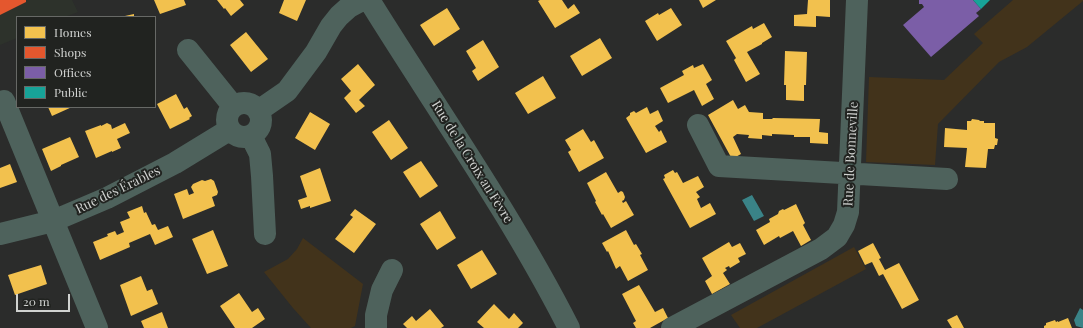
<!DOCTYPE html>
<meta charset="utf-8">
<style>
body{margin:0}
#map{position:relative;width:1083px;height:328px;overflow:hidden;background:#2b2c2b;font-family:"Playfair Display",serif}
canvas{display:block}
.legend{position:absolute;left:16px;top:16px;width:140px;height:92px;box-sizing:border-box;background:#212320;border:1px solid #676966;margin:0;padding:5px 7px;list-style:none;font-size:12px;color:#d0d2d0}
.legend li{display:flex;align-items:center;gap:8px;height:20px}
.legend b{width:20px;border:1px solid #676966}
.scale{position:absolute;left:16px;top:294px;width:54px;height:18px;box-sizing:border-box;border:2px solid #d0d2d0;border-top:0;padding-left:5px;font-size:12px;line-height:14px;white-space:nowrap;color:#d0d2d0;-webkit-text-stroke:3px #212320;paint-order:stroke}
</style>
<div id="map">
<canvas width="1083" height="328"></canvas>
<ul class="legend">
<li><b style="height:11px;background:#f2c14e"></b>Homes</li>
<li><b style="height:11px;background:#e4572e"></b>Shops</li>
<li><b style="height:11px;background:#7b5ea7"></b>Offices</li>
<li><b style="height:11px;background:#17a398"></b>Public</li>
</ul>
<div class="scale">20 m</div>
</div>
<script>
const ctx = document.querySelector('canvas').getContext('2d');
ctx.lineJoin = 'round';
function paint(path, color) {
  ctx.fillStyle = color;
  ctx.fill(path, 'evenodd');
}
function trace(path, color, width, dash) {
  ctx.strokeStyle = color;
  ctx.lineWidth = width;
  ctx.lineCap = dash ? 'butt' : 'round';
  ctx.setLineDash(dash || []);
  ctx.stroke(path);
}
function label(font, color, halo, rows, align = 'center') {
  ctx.font = font + ' "Playfair Display",serif';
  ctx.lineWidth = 4;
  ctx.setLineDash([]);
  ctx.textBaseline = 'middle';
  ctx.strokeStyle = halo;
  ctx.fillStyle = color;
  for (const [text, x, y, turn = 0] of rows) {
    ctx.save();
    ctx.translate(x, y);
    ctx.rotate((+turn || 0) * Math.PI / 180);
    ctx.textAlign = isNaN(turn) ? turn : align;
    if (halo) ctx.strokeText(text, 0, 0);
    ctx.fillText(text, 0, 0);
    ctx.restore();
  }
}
paint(new Path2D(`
 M 0,0 L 72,0 L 78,12 L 65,17 L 17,17 L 17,38 L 0,45 Z`), '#2d322b');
paint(new Path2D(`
 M 1013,0 L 1083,0 L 1083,1 L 1027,47 L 999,62 L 938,124 L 935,165 L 866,162 L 869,77 L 944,80 L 983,43 L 974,34 Z
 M 303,238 L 363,284 L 355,326 L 351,328 L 311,328 L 293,308 L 264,272 L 288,259 L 297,249 Z
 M 854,247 L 866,269 L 757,328 L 740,328 L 731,315 Z`), '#42331b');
paint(new Path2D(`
 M 752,195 L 764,216 L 754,221 L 742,200 Z
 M 1080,308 L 1083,310 L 1083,328 L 1076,326 L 1074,320 Z`), '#3a8387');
paint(new Path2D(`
 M 154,0 L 184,0 L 186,5 L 160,14 Z
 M 217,0 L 240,0 L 244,5 L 231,16 L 225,8 L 224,9 Z
 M 284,0 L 306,0 L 297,21 L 279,13 Z
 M 540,0 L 562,0 L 568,9 L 574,4 L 580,13 L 555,28 L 538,1 Z
 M 699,0 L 716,0 L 703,8 Z
 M 808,0 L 830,0 L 830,17 L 816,16 L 816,27 L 794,26 L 794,15 L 807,14 Z
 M 447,8 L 460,29 L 434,46 L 420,25 Z
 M 671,8 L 682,25 L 657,41 L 645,21 L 658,13 L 659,15 Z
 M 134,14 L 134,17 L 125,17 L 125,16 Z
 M 764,23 L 772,37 L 762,43 L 762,44 L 747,52 L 760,74 L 746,82 L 734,60 L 736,58 L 726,41 L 752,26 L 753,29 Z
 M 246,32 L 268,59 L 251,72 L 230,45 Z
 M 600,38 L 612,58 L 582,76 L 570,56 Z
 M 483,40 L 499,67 L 478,81 L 472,71 L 476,68 L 466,51 Z
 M 785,51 L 807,52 L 806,85 L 804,85 L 804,101 L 786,100 L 786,85 L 784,85 Z
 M 358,64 L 375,85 L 359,100 L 365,106 L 356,113 L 344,98 L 351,91 L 341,79 Z
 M 703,64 L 712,80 L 706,84 L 714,99 L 702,106 L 694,90 L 668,103 L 660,88 L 684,75 L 682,71 L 693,65 L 694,68 Z
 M 543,76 L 556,98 L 528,114 L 515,93 Z
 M 176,94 L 184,109 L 187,107 L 192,116 L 189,118 L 190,119 L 170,129 L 157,104 Z
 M 733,100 L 738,109 L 745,105 L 749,112 L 763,113 L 763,119 L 772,119 L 773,118 L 820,119 L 819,132 L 828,133 L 828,144 L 810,143 L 810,137 L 794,137 L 794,135 L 772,134 L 772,136 L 762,135 L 762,139 L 748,138 L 749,135 L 737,134 L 733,137 L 741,154 L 732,159 L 708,115 Z
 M 48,107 L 72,107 L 52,116 Z
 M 647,107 L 650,114 L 658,110 L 663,121 L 655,126 L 659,132 L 661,130 L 667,142 L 646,153 L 626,118 L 630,115 L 630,113 L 634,111 L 636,113 Z
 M 310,112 L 330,124 L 315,150 L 295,138 Z
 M 972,119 L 979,120 L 980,121 L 984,121 L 984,123 L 995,123 L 995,138 L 998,139 L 997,145 L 995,145 L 994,149 L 988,149 L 986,168 L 965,167 L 967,148 L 944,147 L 945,128 L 967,130 L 967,121 L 971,121 Z
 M 389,120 L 408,148 L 391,160 L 372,132 Z
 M 107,123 L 111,125 L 112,129 L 125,123 L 130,133 L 117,139 L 121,148 L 112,152 L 112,151 L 96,158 L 85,131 L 101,125 L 101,126 Z
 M 583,129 L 591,142 L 594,140 L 604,158 L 579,172 L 568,152 L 571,150 L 565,140 Z
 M 70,137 L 79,157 L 61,165 L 61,166 L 51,171 L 42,149 Z
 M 421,161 L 438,186 L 420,198 L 403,172 Z
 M 10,164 L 17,182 L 0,188 L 0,168 Z
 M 320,168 L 331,201 L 310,208 L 310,206 L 301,209 L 298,200 L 307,197 L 300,176 Z
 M 673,170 L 675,173 L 677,172 L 683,183 L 698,176 L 704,187 L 696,192 L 700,197 L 697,199 L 701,208 L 710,203 L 716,214 L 690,228 L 663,179 L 665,178 L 664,175 Z
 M 606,172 L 618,193 L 621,191 L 623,192 L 625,197 L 624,200 L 622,201 L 623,203 L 626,201 L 634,215 L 611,228 L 603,214 L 602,215 L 595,202 L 596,201 L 587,183 Z
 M 211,179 L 214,181 L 218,192 L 217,195 L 212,197 L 215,206 L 183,219 L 174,194 L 187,189 L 189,195 L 194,193 L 191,187 L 193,184 L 202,180 L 205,181 Z
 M 796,204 L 805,223 L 803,225 L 811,240 L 801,246 L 793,231 L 780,238 L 779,236 L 764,245 L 756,230 L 770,222 L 769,219 L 778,214 L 779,211 L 783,209 L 784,210 Z
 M 142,206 L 144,213 L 146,212 L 152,225 L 155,224 L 158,230 L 168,226 L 173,237 L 155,245 L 150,234 L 129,243 L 130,247 L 100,260 L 93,242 L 108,236 L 107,234 L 115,231 L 117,235 L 124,232 L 120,222 L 130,218 L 127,212 Z
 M 355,209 L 376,224 L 354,253 L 335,239 L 353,217 L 350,215 Z
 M 440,211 L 456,238 L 437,250 L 420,224 Z
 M 213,230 L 228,266 L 207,274 L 192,239 Z
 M 626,230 L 634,245 L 636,244 L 642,254 L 640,255 L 648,270 L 628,281 L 620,266 L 616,269 L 608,251 L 607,252 L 602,243 Z
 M 729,242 L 732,247 L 740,243 L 746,254 L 738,258 L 740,262 L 730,268 L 729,266 L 725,268 L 727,270 L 723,273 L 730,284 L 712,294 L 705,281 L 712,276 L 702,258 Z
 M 873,243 L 881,258 L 879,259 L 885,270 L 899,263 L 919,300 L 902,309 L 883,274 L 879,276 L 872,262 L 865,265 L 858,251 Z
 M 482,250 L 497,274 L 471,289 L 457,265 Z
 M 41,265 L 47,284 L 15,295 L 8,275 Z
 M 141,276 L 147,291 L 152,289 L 158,304 L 131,316 L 120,285 Z
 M 639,285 L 655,312 L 663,308 L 668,318 L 650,328 L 636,328 L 633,323 L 636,321 L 622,294 Z
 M 239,293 L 252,312 L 258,308 L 265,319 L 252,328 L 235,328 L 220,306 Z
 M 494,304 L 509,319 L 514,313 L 523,323 L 518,328 L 484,328 L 477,322 Z
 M 430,309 L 444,326 L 441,328 L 407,328 L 403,324 L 412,316 L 416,321 Z
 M 162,312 L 168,328 L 144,328 L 141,321 Z
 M 957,315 L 964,328 L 952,328 L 947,320 Z
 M 1068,318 L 1072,328 L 1044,328 L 1044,326 L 1046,325 L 1046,323 L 1055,320 L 1056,322 L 1058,321 L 1058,322 Z`), '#f2c14e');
paint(new Path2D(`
 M 0,0 L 26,0 L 26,2 L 0,15 Z`), '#e4572e');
paint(new Path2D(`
 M 919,0 L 973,0 L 981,9 L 976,13 L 979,16 L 931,57 L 903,25 L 924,7 L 922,4 L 919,4 Z`), '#7b5ea7');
paint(new Path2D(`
 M 973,0 L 990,0 L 981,9 Z`), '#17a398');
trace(new Path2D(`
 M 369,0 C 436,108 511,214 569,328
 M 188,50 L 233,106
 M 4,101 L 97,328
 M227 120a17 17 0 1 1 34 0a17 17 0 1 1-34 0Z
 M 258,111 L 287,91 L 316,52 L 331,26 L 339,16 L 349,7 L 362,0
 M 698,125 L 719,166 L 947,179
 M 251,136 L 260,154 L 262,176 L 265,234
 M 0,234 L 53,221 L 107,198 L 175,163 L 229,130
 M 376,328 L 376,315 L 382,290 L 392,270
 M 672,328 L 821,249 L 837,237 L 844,225 L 848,212 L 857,0`), '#4e625c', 22);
label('13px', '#d0d2d0', '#212320', [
 ["Rue de Bonneville",851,154,-87],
 ["Rue de la Croix au Fèvre",472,162,58],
 ["Rue des Érables",118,190,-26]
]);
</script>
